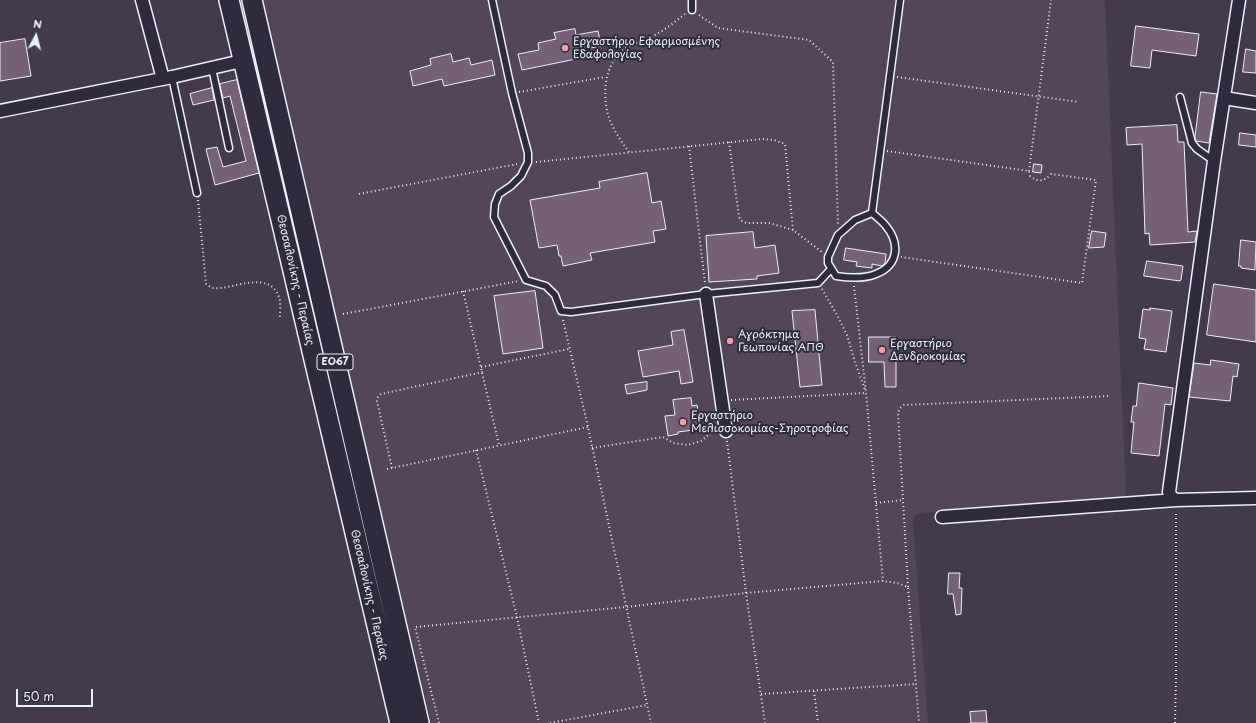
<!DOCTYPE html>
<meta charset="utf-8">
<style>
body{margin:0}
#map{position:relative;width:1256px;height:723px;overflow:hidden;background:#443a4e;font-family:"Playpen Sans",sans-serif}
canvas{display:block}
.north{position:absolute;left:16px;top:16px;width:40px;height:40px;-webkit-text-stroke:3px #2f2a3d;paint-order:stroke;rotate:7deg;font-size:11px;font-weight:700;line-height:16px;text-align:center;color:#e8f1f8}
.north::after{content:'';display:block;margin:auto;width:14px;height:18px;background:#e8f1f8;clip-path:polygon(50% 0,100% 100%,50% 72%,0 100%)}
.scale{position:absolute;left:16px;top:689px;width:77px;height:18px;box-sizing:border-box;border:2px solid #e8f1f8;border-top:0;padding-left:5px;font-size:12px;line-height:14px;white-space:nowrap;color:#e8f1f8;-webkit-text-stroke:3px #2f2a3d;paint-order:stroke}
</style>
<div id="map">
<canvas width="1256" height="723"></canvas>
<div class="north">N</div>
<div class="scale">50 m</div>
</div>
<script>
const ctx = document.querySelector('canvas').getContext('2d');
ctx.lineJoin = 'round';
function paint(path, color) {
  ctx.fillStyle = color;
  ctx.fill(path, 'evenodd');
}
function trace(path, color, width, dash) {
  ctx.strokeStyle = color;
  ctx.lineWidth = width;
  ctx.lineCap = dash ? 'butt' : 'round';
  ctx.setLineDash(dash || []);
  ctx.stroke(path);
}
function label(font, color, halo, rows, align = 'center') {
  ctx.font = font + ' "Playpen Sans",sans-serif';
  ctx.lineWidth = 4;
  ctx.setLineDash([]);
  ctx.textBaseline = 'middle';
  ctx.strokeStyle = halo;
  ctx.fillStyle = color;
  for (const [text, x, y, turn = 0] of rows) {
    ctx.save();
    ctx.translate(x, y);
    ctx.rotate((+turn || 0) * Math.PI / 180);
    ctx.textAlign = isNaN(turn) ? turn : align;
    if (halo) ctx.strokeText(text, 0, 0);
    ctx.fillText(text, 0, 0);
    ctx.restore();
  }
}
paint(new Path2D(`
 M 261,0 L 1105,0 L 1126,497 L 920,513 L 914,516 L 913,522 L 928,723 L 431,723 Z`), '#53455a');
const building = new Path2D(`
 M 1136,26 L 1199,34 L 1196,56 L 1152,50 L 1150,68 L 1131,66 Z
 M 575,29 L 576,35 L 598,31 L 601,46 L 574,51 L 576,59 L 522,70 L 518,54 L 539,50 L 538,43 L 556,39 L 554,33 Z
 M 25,39 L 31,76 L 0,81 L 0,43 Z
 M 1246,49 L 1256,51 L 1256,73 L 1243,72 Z
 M 451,54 L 453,62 L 469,58 L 471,65 L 492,60 L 495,75 L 444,86 L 442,79 L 413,86 L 410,71 L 431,65 L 430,59 Z
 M 237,80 L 259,173 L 215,185 L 206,149 L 217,147 L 223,167 L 246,161 L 230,96 L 223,98 L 220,86 L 220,84 Z
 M 212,88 L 214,100 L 193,105 L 190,94 Z
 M 1201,92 L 1217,94 L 1209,143 L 1196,141 L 1195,138 Z
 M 1177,125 L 1178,142 L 1184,142 L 1188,232 L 1197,231 L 1195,242 L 1150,245 L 1149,233 L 1145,234 L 1142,144 L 1127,145 L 1126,128 Z
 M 1240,133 L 1256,135 L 1256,147 L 1239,145 Z
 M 1034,164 L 1042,165 L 1041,173 L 1033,172 Z
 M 647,173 L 652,203 L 661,201 L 666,229 L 653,231 L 655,242 L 590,253 L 592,260 L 563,266 L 561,256 L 559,256 L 557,245 L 539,248 L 530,200 L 600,188 L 599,182 Z
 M 1092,231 L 1106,233 L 1104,247 L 1089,248 Z
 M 753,232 L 755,248 L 775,245 L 779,273 L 757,276 L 757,279 L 709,282 L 706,236 Z
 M 1241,240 L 1256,242 L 1255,270 L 1241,268 L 1241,266 L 1239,266 Z
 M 846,248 L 886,254 L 885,263 L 882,266 L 872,264 L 872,268 L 856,266 L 857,262 L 844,260 Z
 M 1147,261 L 1183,266 L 1181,280 L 1180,281 L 1144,276 Z
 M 1214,284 L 1256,290 L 1256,342 L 1207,335 Z
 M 535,291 L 543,348 L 503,354 L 494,296 Z
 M 1150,308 L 1172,311 L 1166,352 L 1144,349 L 1146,339 L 1139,338 L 1143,309 L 1150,310 Z
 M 815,310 L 822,385 L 800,387 L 792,311 Z
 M 684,330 L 693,382 L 681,384 L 679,371 L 643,377 L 638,351 L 673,345 L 671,332 Z
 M 869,337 L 896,337 L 896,387 L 885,387 L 884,362 L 869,362 Z
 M 1211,360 L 1239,364 L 1237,377 L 1233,376 L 1230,401 L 1189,397 L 1194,363 L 1210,365 Z
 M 647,382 L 647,390 L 627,394 L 625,385 Z
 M 1139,383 L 1173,388 L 1171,405 L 1165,404 L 1159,456 L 1131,453 L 1134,422 L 1131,422 L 1133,406 L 1136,406 Z
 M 691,398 L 692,406 L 697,405 L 701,429 L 678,432 L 678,434 L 668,436 L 665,416 L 675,415 L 673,400 Z
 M 949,573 L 960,573 L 959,588 L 962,588 L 961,614 L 956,615 L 953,594 L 948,594 Z
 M 986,711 L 987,723 L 971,723 L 970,712 Z`);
paint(building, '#756075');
trace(building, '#e8f1f8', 1);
const lane = new Path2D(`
 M 492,0 L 512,93 L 528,153 L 528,162 L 521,176 L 511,186 L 499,194 L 495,204 L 494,217 L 526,280 L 546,286 L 555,295 L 561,311 L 571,312 L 706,294 L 818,283 L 831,269
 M 692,0 L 692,10
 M 212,68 L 229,148
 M 172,77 L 197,193
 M 1180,97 L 1192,143 L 1197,149 L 1214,161
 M 872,213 L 900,0
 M 872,213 C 877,217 882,221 886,226 C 900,243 899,265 876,274 C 864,279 849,278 836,276 L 828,263 L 828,257 L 838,235 L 855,220 Z`);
const street = new Path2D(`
 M 142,0 L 163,79
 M 1239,0 L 1214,161 L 1169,492 L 1171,497 L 1176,500 L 1256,498
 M 1224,98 L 1256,103
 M 0,111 L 172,77 L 233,63
 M 706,294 L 726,431
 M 942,517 L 1176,500`);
const primary = new Path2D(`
 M 229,0 L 400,723
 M 252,0 L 419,723`);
trace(lane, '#e8f1f8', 9);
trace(street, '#e8f1f8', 15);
trace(primary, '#e8f1f8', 22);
trace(new Path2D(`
 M 699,15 L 718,28 L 809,40 L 833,62 L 838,225
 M 897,77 L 1079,102
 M 519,92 L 605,77
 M 729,142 L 739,217 L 742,221 L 746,223 L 769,223 L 793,230
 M 689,146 L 705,284
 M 887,151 L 1029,171 L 1030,176 C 1038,182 1044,182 1051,174 L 1096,180 L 1082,283 L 901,257
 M 629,152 C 621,141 612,128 608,115 C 602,91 605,62 626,48 C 637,42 649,39 660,32 C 669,27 677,20 685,14
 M 536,162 L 762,139 L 774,140 L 785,144 L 793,230 L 822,252
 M 1029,171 L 1051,0
 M 359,194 L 517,164
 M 198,200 L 206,284 C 208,285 211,288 214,288 C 232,290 269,269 279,297 C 281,303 280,312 280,319
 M 854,286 L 866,393 L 883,581
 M 822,289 L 837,315 L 847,335 L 855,362 L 865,390
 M 463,291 L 499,445
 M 343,314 L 519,281
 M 563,320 L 588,427 L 651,723
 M 481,367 L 569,349
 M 731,400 L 866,393
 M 727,441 L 746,593 L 765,723
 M 592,448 L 663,437 L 673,443 L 688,445 L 701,441 L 711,433 L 716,432
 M 476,450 L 517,617 L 539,723
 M 392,468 L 377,401 L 378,397 L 381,394 L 483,372
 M 387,469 L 588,427
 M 876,503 L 903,500
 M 908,587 L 898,413 L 900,408 L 904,405 L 1110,396
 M 814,691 L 818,723
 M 761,694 L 916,684
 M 439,723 L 415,627 L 626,607 L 746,593 L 883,581 L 897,583 L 908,587 L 919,723
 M 550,723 L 647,705
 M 1175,723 L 1176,677 L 1176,511`), '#e8f1f8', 2, [1, 3]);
trace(lane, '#2f2a3d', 6);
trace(street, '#2f2a3d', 12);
trace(primary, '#2f2a3d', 19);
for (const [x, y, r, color] of [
 [565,48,4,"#ff9aa2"],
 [730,341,4,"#ff9aa2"],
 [882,350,4,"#ff9aa2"],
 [683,422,4,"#ff9aa2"]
]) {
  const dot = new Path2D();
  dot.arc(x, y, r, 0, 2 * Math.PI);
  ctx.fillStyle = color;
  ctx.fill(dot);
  trace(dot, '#2f2a3d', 1.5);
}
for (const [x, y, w] of [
 [335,362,36]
]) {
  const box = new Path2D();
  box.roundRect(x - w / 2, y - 8, w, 16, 3);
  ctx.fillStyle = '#2f2a3d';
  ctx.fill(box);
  trace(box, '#e8f1f8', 1);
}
label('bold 10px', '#e8f1f8', null, [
 ["ΕΟ67",335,362]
]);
label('11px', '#e8f1f8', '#2f2a3d', [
 ["Εργαστήριο Εφαρμοσμένης",573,42],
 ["Εδαφολογίας",573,55],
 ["Αγρόκτημα",738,335],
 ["Γεωπονίας ΑΠΘ",738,348],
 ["Εργαστήριο",890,344],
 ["Δενδροκομίας",890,357],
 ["Εργαστήριο",691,416],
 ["Μελισσοκομίας-Σηροτροφίας",691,429]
], 'left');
label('11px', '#e8f1f8', '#2f2a3d', [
 ["Θεσσαλονίκης - Περαίας",295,280,77],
 ["Θεσσαλονίκης - Περαίας",369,595,77]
]);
</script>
